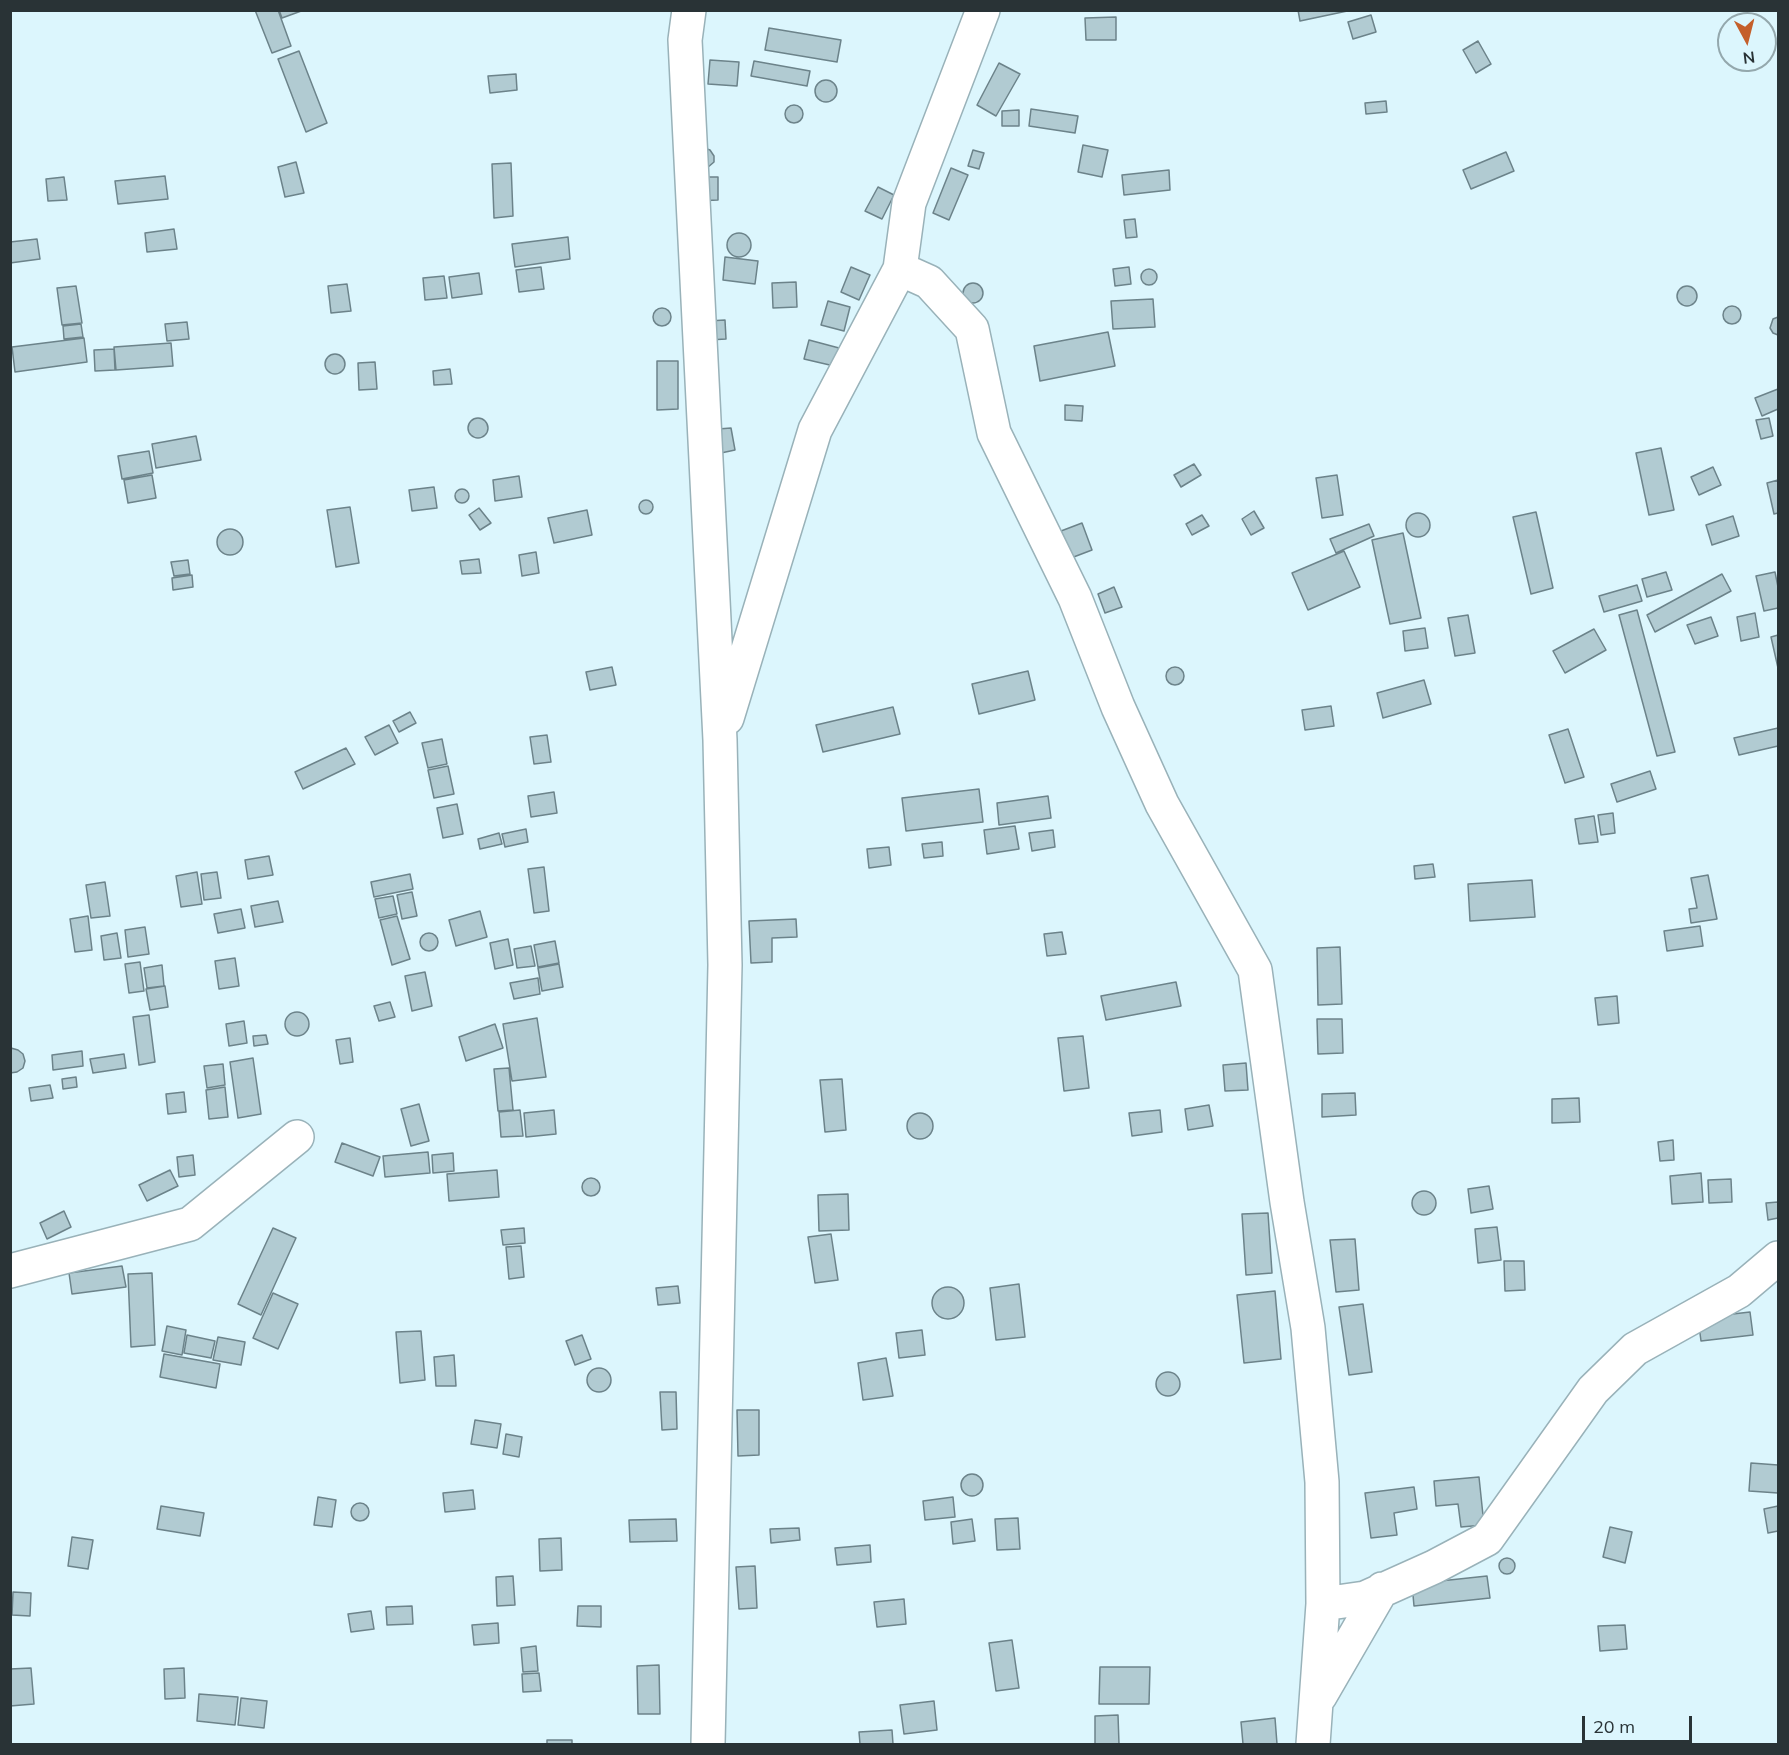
<!DOCTYPE html>
<style>
body{margin:0}
#map{position:relative;width:1789px;height:1755px;overflow:hidden;background:#dcf6fd;font-family:Mulish,sans-serif}
canvas{display:block}
.frame{position:absolute;inset:0;border:12px solid #293336;pointer-events:none}
.north{position:absolute;left:1717px;top:12px;width:60px;height:60px;box-sizing:border-box;background:#dcf6fd;border:2px solid #94a8ad;border-radius:50%;rotate:173deg;font-size:16px;font-weight:700;line-height:24px;text-align:center;color:#293336}
.north::after{content:'';display:block;margin:auto;width:21px;height:27px;background:#c45f2b;clip-path:polygon(50% 0,100% 100%,50% 72%,0 100%)}
.scale{position:absolute;left:1582px;top:1716px;width:110px;height:27px;box-sizing:border-box;border:3px solid #293336;border-top:0;padding-left:8px;font-size:18px;line-height:21px;white-space:nowrap;color:#293336;-webkit-text-stroke:4px #dcf6fd;paint-order:stroke}
</style>
<div id="map">
<canvas width="1789" height="1755"></canvas>
<div class="frame"></div>
<div class="north">N</div>
<div class="scale">20 m</div>
</div>
<script>
const ctx = document.querySelector('canvas').getContext('2d');
ctx.lineJoin = 'round';
function paint(path, color) {
  ctx.fillStyle = color;
  ctx.fill(path, 'evenodd');
}
function trace(path, color, width, dash) {
  ctx.strokeStyle = color;
  ctx.lineWidth = width;
  ctx.lineCap = dash ? 'butt' : 'round';
  ctx.setLineDash(dash || []);
  ctx.stroke(path);
}
const building = new Path2D(`
 M 255,10 L 278,10 L 291,46 L 272,53 Z
 M 279,10 L 304,10 L 282,18 Z
 M 1298,10 L 1352,10 L 1300,21 Z
 M 1371,15 L 1376,32 L 1353,39 L 1348,22 Z
 M 1116,17 L 1116,40 L 1086,40 L 1085,18 Z
 M 769,28 L 841,40 L 837,62 L 765,50 Z
 M 1478,41 L 1491,64 L 1476,73 L 1463,50 Z
 M 299,51 L 327,123 L 306,132 L 278,59 Z
 M 710,60 L 739,62 L 737,86 L 708,84 Z
 M 754,61 L 810,71 L 807,86 L 751,76 Z
 M 999,63 L 1020,74 L 996,116 L 977,105 Z
 M 516,74 L 517,90 L 490,93 L 488,76 Z
 M815 91a11 11 0 1 1 22 0a11 11 0 1 1-22 0Z
 M 1386,101 L 1387,112 L 1366,114 L 1365,103 Z
 M785 114a9 9 0 1 1 18 0a9 9 0 1 1-18 0Z
 M 1031,109 L 1078,116 L 1075,133 L 1029,126 Z
 M 1019,110 L 1019,126 L 1002,126 L 1002,111 Z
 M 1083,145 L 1108,150 L 1102,177 L 1078,172 Z
 M 704,148 L 710,150 L 714,156 L 714,162 L 707,168 Z
 M 973,150 L 984,153 L 979,169 L 968,166 Z
 M 1506,152 L 1514,171 L 1471,189 L 1463,170 Z
 M 296,162 L 304,193 L 285,197 L 278,167 Z
 M 511,163 L 513,216 L 494,218 L 492,164 Z
 M 951,168 L 968,175 L 949,220 L 933,213 Z
 M 1169,170 L 1170,190 L 1124,195 L 1122,175 Z
 M 165,176 L 168,199 L 118,204 L 115,181 Z
 M 64,177 L 67,200 L 48,201 L 46,179 Z
 M 697,177 L 718,177 L 718,200 L 697,201 Z
 M 878,187 L 894,195 L 882,219 L 865,211 Z
 M 1135,219 L 1137,237 L 1126,238 L 1124,220 Z
 M 174,229 L 177,249 L 147,252 L 145,233 Z
 M727 245a12 12 0 1 1 24 0a12 12 0 1 1-24 0Z
 M 568,237 L 570,259 L 515,267 L 512,244 Z
 M 37,239 L 40,259 L 10,263 L 10,242 Z
 M 725,257 L 758,261 L 755,284 L 723,280 Z
 M 541,267 L 544,289 L 519,292 L 516,270 Z
 M 851,267 L 870,275 L 859,300 L 841,292 Z
 M 1129,267 L 1131,284 L 1115,286 L 1113,269 Z
 M1141 277a8 8 0 1 1 16 0a8 8 0 1 1-16 0Z
 M 479,273 L 482,294 L 452,298 L 449,277 Z
 M 444,276 L 447,298 L 425,300 L 423,278 Z
 M 796,282 L 797,307 L 773,308 L 772,283 Z
 M963 293a10 10 0 1 1 20 0a10 10 0 1 1-20 0Z
 M 347,284 L 351,311 L 331,313 L 328,286 Z
 M1677 296a10 10 0 1 1 20 0a10 10 0 1 1-20 0Z
 M 76,286 L 82,323 L 62,325 L 57,288 Z
 M 1153,299 L 1155,327 L 1113,329 L 1111,301 Z
 M 828,301 L 850,307 L 844,331 L 821,325 Z
 M1723 315a9 9 0 1 1 18 0a9 9 0 1 1-18 0Z
 M653 317a9 9 0 1 1 18 0a9 9 0 1 1-18 0Z
 M 1778,317 L 1778,335 L 1773,333 L 1770,328 L 1773,319 Z
 M 725,320 L 726,339 L 709,340 L 708,321 Z
 M 187,322 L 189,339 L 167,341 L 165,324 Z
 M 81,324 L 83,337 L 64,339 L 63,326 Z
 M 1108,332 L 1115,366 L 1040,381 L 1034,346 Z
 M 84,338 L 87,362 L 15,372 L 12,347 Z
 M 809,340 L 839,348 L 834,366 L 804,359 Z
 M 171,343 L 173,366 L 116,370 L 114,347 Z
 M 114,349 L 115,370 L 95,371 L 94,350 Z
 M325 364a10 10 0 1 1 20 0a10 10 0 1 1-20 0Z
 M 657,361 L 678,361 L 678,409 L 657,410 Z
 M 375,362 L 377,389 L 359,390 L 358,363 Z
 M 450,369 L 452,384 L 434,385 L 433,371 Z
 M 1778,389 L 1778,409 L 1762,416 L 1755,398 Z
 M 1065,405 L 1083,406 L 1082,421 L 1065,420 Z
 M468 428a10 10 0 1 1 20 0a10 10 0 1 1-20 0Z
 M 1769,418 L 1773,436 L 1761,439 L 1756,420 Z
 M 731,428 L 735,450 L 721,453 L 718,429 Z
 M 196,436 L 201,460 L 156,468 L 152,444 Z
 M 1661,448 L 1674,510 L 1649,515 L 1636,453 Z
 M 149,451 L 153,473 L 122,479 L 118,456 Z
 M 1194,464 L 1201,475 L 1181,487 L 1174,475 Z
 M 1713,467 L 1721,485 L 1699,495 L 1691,477 Z
 M 152,475 L 156,498 L 128,503 L 124,480 Z
 M 1337,475 L 1343,515 L 1322,518 L 1316,478 Z
 M 519,476 L 522,497 L 495,501 L 493,480 Z
 M 1778,480 L 1778,513 L 1774,514 L 1767,483 Z
 M 434,487 L 437,508 L 412,511 L 409,490 Z
 M455 496a7 7 0 1 1 14 0a7 7 0 1 1-14 0Z
 M639 507a7 7 0 1 1 14 0a7 7 0 1 1-14 0Z
 M 350,507 L 359,563 L 336,567 L 327,510 Z
 M 479,508 L 491,523 L 480,530 L 469,515 Z
 M 587,510 L 592,535 L 554,543 L 548,518 Z
 M 1254,511 L 1264,528 L 1251,535 L 1242,519 Z
 M 1536,512 L 1553,588 L 1531,594 L 1513,517 Z
 M1406 525a12 12 0 1 1 24 0a12 12 0 1 1-24 0Z
 M 1202,515 L 1209,526 L 1192,535 L 1186,524 Z
 M 1733,516 L 1739,536 L 1712,545 L 1706,525 Z
 M 1082,523 L 1092,550 L 1071,558 L 1061,531 Z
 M 1369,524 L 1374,536 L 1336,553 L 1330,539 Z
 M217 542a13 13 0 1 1 26 0a13 13 0 1 1-26 0Z
 M 1403,533 L 1421,618 L 1390,624 L 1372,540 Z
 M 1344,551 L 1360,587 L 1308,610 L 1292,573 Z
 M 536,552 L 539,573 L 522,576 L 519,555 Z
 M 479,559 L 481,573 L 462,574 L 460,561 Z
 M 188,560 L 190,574 L 174,576 L 171,562 Z
 M 1666,572 L 1672,590 L 1647,597 L 1642,579 Z
 M 1775,572 L 1778,587 L 1778,608 L 1764,611 L 1756,576 Z
 M 1722,574 L 1731,591 L 1655,632 L 1647,615 Z
 M 192,575 L 193,587 L 173,590 L 172,578 Z
 M 1637,585 L 1642,601 L 1604,612 L 1599,596 Z
 M 1114,587 L 1122,607 L 1105,613 L 1098,594 Z
 M 1637,610 L 1675,752 L 1657,756 L 1619,615 Z
 M 1755,613 L 1759,637 L 1741,641 L 1737,617 Z
 M 1468,615 L 1475,653 L 1455,656 L 1448,618 Z
 M 1711,617 L 1718,636 L 1695,644 L 1687,625 Z
 M 1425,628 L 1428,648 L 1405,651 L 1403,631 Z
 M 1594,629 L 1606,650 L 1565,673 L 1553,651 Z
 M 1778,635 L 1778,668 L 1771,637 Z
 M1166 676a9 9 0 1 1 18 0a9 9 0 1 1-18 0Z
 M 612,667 L 616,685 L 590,690 L 586,672 Z
 M 1028,671 L 1035,700 L 979,714 L 972,684 Z
 M 1424,680 L 1431,704 L 1383,718 L 1377,693 Z
 M 1331,706 L 1334,726 L 1305,730 L 1302,710 Z
 M 893,707 L 900,734 L 823,752 L 816,725 Z
 M 410,712 L 416,723 L 399,732 L 393,721 Z
 M 389,725 L 398,743 L 375,755 L 365,737 Z
 M 1778,728 L 1778,746 L 1739,755 L 1734,738 Z
 M 1568,729 L 1584,777 L 1565,783 L 1549,735 Z
 M 547,735 L 551,762 L 534,764 L 530,737 Z
 M 442,739 L 447,764 L 428,768 L 422,743 Z
 M 346,748 L 355,764 L 303,789 L 295,772 Z
 M 448,766 L 454,794 L 434,798 L 428,770 Z
 M 1650,771 L 1656,789 L 1617,802 L 1611,784 Z
 M 979,789 L 983,822 L 906,831 L 902,798 Z
 M 554,792 L 557,813 L 531,817 L 528,796 Z
 M 1048,796 L 1051,818 L 999,825 L 997,803 Z
 M 457,804 L 463,834 L 443,838 L 437,808 Z
 M 1613,813 L 1615,833 L 1601,835 L 1598,815 Z
 M 1594,816 L 1598,842 L 1579,844 L 1575,819 Z
 M 1015,826 L 1019,849 L 987,854 L 984,830 Z
 M 526,829 L 528,842 L 505,847 L 502,834 Z
 M 1053,830 L 1055,847 L 1032,851 L 1029,833 Z
 M 499,833 L 502,844 L 480,849 L 478,839 Z
 M 942,842 L 943,856 L 924,858 L 922,844 Z
 M 889,847 L 891,865 L 869,868 L 867,849 Z
 M 269,856 L 273,875 L 248,879 L 245,860 Z
 M 1433,864 L 1435,877 L 1415,879 L 1414,866 Z
 M 544,867 L 549,911 L 534,913 L 528,869 Z
 M 197,872 L 202,904 L 181,907 L 176,876 Z
 M 217,872 L 221,898 L 204,900 L 201,874 Z
 M 410,874 L 413,889 L 374,897 L 371,882 Z
 M 1708,875 L 1717,919 L 1691,923 L 1689,909 L 1697,908 L 1691,878 Z
 M 1532,880 L 1535,917 L 1470,921 L 1468,884 Z
 M 105,882 L 110,916 L 91,918 L 86,885 Z
 M 412,892 L 417,916 L 402,919 L 397,895 Z
 M 393,896 L 397,914 L 379,918 L 375,899 Z
 M 278,901 L 283,922 L 255,927 L 251,906 Z
 M 241,909 L 245,928 L 218,933 L 214,914 Z
 M 480,911 L 487,937 L 456,946 L 449,920 Z
 M 88,916 L 92,950 L 75,952 L 70,919 Z
 M 397,916 L 410,959 L 392,965 L 380,920 Z
 M 796,919 L 797,937 L 772,938 L 772,962 L 751,963 L 749,921 Z
 M 1700,926 L 1703,946 L 1667,951 L 1664,931 Z
 M 145,927 L 149,954 L 128,957 L 125,930 Z
 M 1062,932 L 1066,954 L 1047,956 L 1044,934 Z
 M420 942a9 9 0 1 1 18 0a9 9 0 1 1-18 0Z
 M 117,933 L 121,958 L 104,960 L 101,936 Z
 M 508,939 L 513,965 L 495,969 L 490,943 Z
 M 555,941 L 559,963 L 538,967 L 534,945 Z
 M 531,946 L 535,966 L 517,968 L 514,949 Z
 M 1340,947 L 1342,1004 L 1318,1005 L 1317,948 Z
 M 235,958 L 239,986 L 219,989 L 215,961 Z
 M 140,962 L 144,991 L 129,993 L 125,964 Z
 M 559,964 L 563,987 L 542,991 L 538,968 Z
 M 162,965 L 164,986 L 147,988 L 144,968 Z
 M 425,972 L 432,1006 L 412,1011 L 405,976 Z
 M 538,978 L 540,994 L 514,999 L 510,983 Z
 M 1176,982 L 1181,1006 L 1106,1020 L 1101,996 Z
 M 165,986 L 168,1007 L 150,1010 L 146,989 Z
 M 1617,996 L 1619,1023 L 1598,1025 L 1595,998 Z
 M 390,1002 L 395,1017 L 379,1021 L 374,1006 Z
 M285 1024a12 12 0 1 1 24 0a12 12 0 1 1-24 0Z
 M 149,1015 L 155,1062 L 139,1065 L 133,1017 Z
 M 537,1018 L 546,1077 L 512,1081 L 503,1024 Z
 M 1317,1019 L 1342,1019 L 1343,1053 L 1318,1054 Z
 M 244,1021 L 247,1043 L 229,1046 L 226,1024 Z
 M 495,1024 L 503,1048 L 466,1061 L 459,1037 Z
 M 266,1035 L 268,1044 L 254,1046 L 253,1036 Z
 M 1083,1036 L 1089,1088 L 1064,1091 L 1058,1038 Z
 M 350,1038 L 353,1062 L 340,1064 L 336,1040 Z
 M 11,1048 L 18,1050 L 23,1054 L 25,1061 L 23,1068 L 17,1072 L 10,1073 Z
 M 82,1051 L 83,1066 L 53,1070 L 52,1055 Z
 M 124,1054 L 126,1068 L 93,1073 L 90,1059 Z
 M 253,1058 L 261,1114 L 238,1118 L 230,1062 Z
 M 1246,1063 L 1248,1090 L 1225,1091 L 1223,1065 Z
 M 223,1064 L 225,1085 L 207,1088 L 204,1066 Z
 M 509,1068 L 513,1110 L 498,1111 L 494,1069 Z
 M 76,1077 L 77,1087 L 63,1089 L 62,1079 Z
 M 842,1079 L 846,1130 L 825,1132 L 820,1080 Z
 M 50,1085 L 53,1098 L 31,1101 L 29,1088 Z
 M 225,1087 L 228,1117 L 209,1119 L 206,1090 Z
 M 184,1092 L 186,1112 L 168,1114 L 166,1094 Z
 M 1355,1093 L 1356,1115 L 1322,1117 L 1322,1094 Z
 M 1579,1098 L 1580,1122 L 1552,1123 L 1552,1099 Z
 M 419,1104 L 429,1141 L 411,1146 L 401,1109 Z
 M 1209,1105 L 1213,1126 L 1188,1130 L 1185,1109 Z
 M 520,1110 L 523,1136 L 501,1137 L 499,1112 Z
 M 554,1110 L 556,1134 L 526,1137 L 524,1113 Z
 M 1160,1110 L 1162,1132 L 1132,1136 L 1129,1113 Z
 M907 1126a13 13 0 1 1 26 0a13 13 0 1 1-26 0Z
 M 1673,1140 L 1674,1160 L 1660,1161 L 1658,1142 Z
 M 342,1143 L 380,1157 L 373,1176 L 335,1162 Z
 M 428,1152 L 430,1173 L 385,1177 L 383,1156 Z
 M 453,1153 L 454,1171 L 433,1173 L 432,1155 Z
 M 193,1155 L 195,1175 L 179,1177 L 177,1157 Z
 M 170,1170 L 178,1186 L 147,1201 L 139,1185 Z
 M 497,1170 L 499,1197 L 449,1201 L 447,1174 Z
 M 1701,1173 L 1703,1202 L 1672,1204 L 1670,1176 Z
 M582 1187a9 9 0 1 1 18 0a9 9 0 1 1-18 0Z
 M 1731,1179 L 1732,1202 L 1709,1203 L 1708,1180 Z
 M 1489,1186 L 1493,1209 L 1471,1213 L 1468,1189 Z
 M1412 1203a12 12 0 1 1 24 0a12 12 0 1 1-24 0Z
 M 848,1194 L 849,1230 L 819,1231 L 818,1195 Z
 M 1778,1202 L 1778,1218 L 1768,1220 L 1766,1203 Z
 M 64,1211 L 71,1227 L 47,1239 L 40,1223 Z
 M 1268,1213 L 1272,1273 L 1246,1275 L 1242,1214 Z
 M 1497,1227 L 1501,1260 L 1478,1263 L 1475,1229 Z
 M 273,1228 L 296,1238 L 261,1315 L 238,1304 Z
 M 524,1228 L 525,1243 L 503,1245 L 501,1230 Z
 M 831,1234 L 838,1280 L 815,1283 L 808,1237 Z
 M 1355,1239 L 1359,1290 L 1336,1292 L 1330,1240 Z
 M 521,1246 L 524,1277 L 509,1279 L 506,1247 Z
 M 1504,1261 L 1524,1261 L 1525,1290 L 1505,1291 Z
 M 122,1266 L 126,1287 L 72,1294 L 69,1273 Z
 M 152,1273 L 155,1345 L 131,1347 L 128,1274 Z
 M 1019,1284 L 1025,1337 L 996,1340 L 990,1288 Z
 M 678,1286 L 680,1303 L 658,1305 L 656,1288 Z
 M932 1303a16 16 0 1 1 32 0a16 16 0 1 1-32 0Z
 M 1275,1291 L 1281,1359 L 1244,1363 L 1237,1295 Z
 M 273,1293 L 298,1304 L 278,1349 L 253,1338 Z
 M 1363,1304 L 1372,1372 L 1349,1375 L 1339,1307 Z
 M 1750,1312 L 1753,1335 L 1701,1341 L 1698,1318 Z
 M 167,1326 L 186,1330 L 182,1355 L 162,1351 Z
 M 922,1330 L 925,1355 L 899,1358 L 896,1333 Z
 M 421,1331 L 425,1380 L 400,1383 L 396,1332 Z
 M 187,1335 L 215,1341 L 211,1358 L 184,1353 Z
 M 582,1335 L 591,1359 L 575,1365 L 566,1341 Z
 M 218,1337 L 245,1342 L 241,1365 L 213,1360 Z
 M 164,1354 L 220,1364 L 216,1388 L 160,1377 Z
 M 454,1355 L 456,1386 L 436,1386 L 434,1357 Z
 M 886,1358 L 893,1396 L 863,1400 L 858,1363 Z
 M587 1380a12 12 0 1 1 24 0a12 12 0 1 1-24 0Z
 M1156 1384a12 12 0 1 1 24 0a12 12 0 1 1-24 0Z
 M 660,1392 L 676,1392 L 677,1429 L 662,1430 Z
 M 737,1410 L 759,1410 L 759,1455 L 738,1456 Z
 M 475,1420 L 501,1424 L 497,1448 L 471,1444 Z
 M 506,1434 L 522,1437 L 519,1457 L 503,1454 Z
 M 1751,1463 L 1778,1465 L 1778,1493 L 1749,1491 Z
 M961 1485a11 11 0 1 1 22 0a11 11 0 1 1-22 0Z
 M 1479,1477 L 1484,1525 L 1461,1527 L 1458,1504 L 1436,1506 L 1434,1481 Z
 M 1414,1487 L 1417,1509 L 1394,1513 L 1397,1535 L 1371,1538 L 1365,1493 Z
 M 473,1490 L 475,1509 L 445,1512 L 443,1493 Z
 M 318,1497 L 336,1500 L 332,1527 L 314,1525 Z
 M 953,1497 L 955,1517 L 925,1520 L 923,1501 Z
 M351 1512a9 9 0 1 1 18 0a9 9 0 1 1-18 0Z
 M 161,1506 L 204,1513 L 200,1536 L 157,1529 Z
 M 1778,1506 L 1778,1531 L 1768,1533 L 1764,1509 Z
 M 1018,1518 L 1020,1549 L 997,1550 L 995,1519 Z
 M 676,1519 L 677,1541 L 630,1542 L 629,1520 Z
 M 972,1519 L 975,1541 L 953,1544 L 951,1522 Z
 M 1610,1527 L 1632,1532 L 1625,1563 L 1603,1557 Z
 M 799,1528 L 800,1540 L 771,1543 L 770,1529 Z
 M 72,1537 L 93,1540 L 88,1569 L 68,1566 Z
 M 561,1538 L 562,1570 L 540,1571 L 539,1539 Z
 M 870,1545 L 871,1562 L 837,1565 L 835,1548 Z
 M1499 1566a8 8 0 1 1 16 0a8 8 0 1 1-16 0Z
 M 755,1566 L 757,1608 L 739,1609 L 736,1567 Z
 M 513,1576 L 515,1605 L 497,1606 L 496,1577 Z
 M 1487,1576 L 1490,1598 L 1414,1606 L 1412,1584 Z
 M 13,1592 L 31,1593 L 30,1616 L 12,1615 Z
 M 904,1599 L 906,1624 L 877,1627 L 874,1602 Z
 M 412,1606 L 413,1624 L 387,1625 L 386,1607 Z
 M 578,1606 L 601,1606 L 601,1627 L 577,1626 Z
 M 371,1611 L 374,1629 L 351,1632 L 348,1614 Z
 M 498,1623 L 499,1643 L 474,1645 L 472,1625 Z
 M 1625,1625 L 1627,1649 L 1600,1651 L 1598,1626 Z
 M 1012,1640 L 1019,1688 L 996,1691 L 989,1643 Z
 M 536,1646 L 538,1671 L 523,1672 L 521,1648 Z
 M 659,1665 L 660,1714 L 638,1714 L 637,1666 Z
 M 1100,1667 L 1150,1667 L 1149,1704 L 1099,1704 Z
 M 31,1668 L 34,1704 L 10,1706 L 10,1669 Z
 M 184,1668 L 185,1698 L 165,1699 L 164,1669 Z
 M 539,1673 L 541,1691 L 523,1692 L 522,1674 Z
 M 199,1694 L 238,1697 L 235,1725 L 197,1721 Z
 M 241,1698 L 267,1701 L 264,1728 L 238,1725 Z
 M 934,1701 L 937,1730 L 904,1734 L 900,1705 Z
 M 1118,1715 L 1119,1744 L 1095,1744 L 1095,1716 Z
 M 1275,1718 L 1277,1744 L 1243,1744 L 1241,1722 Z
 M 892,1730 L 893,1744 L 860,1744 L 859,1732 Z
 M 547,1740 L 572,1740 L 572,1744 L 547,1744 Z`);
paint(building, '#b1cbd2');
trace(building, '#6c838a', 1.5);
const minor = new Path2D(`
 M 689,10 L 685,40 L 720,740 L 725,965 L 708,1744
 M 900,269 L 929,282 L 972,329 L 994,433 L 1075,598 L 1118,707 L 1162,804 L 1255,970 L 1287,1202 L 1308,1328 L 1322,1482 L 1323,1604 L 1313,1744
 M 727,718 L 815,430 L 900,269 L 909,203 L 983,10
 M 10,1271 L 190,1224 L 297,1137
 M 1323,1604 L 1365,1598 L 1434,1567 L 1487,1539 L 1593,1390 L 1635,1349 L 1739,1291 L 1778,1258
 M 1320,1696 L 1382,1589`);
trace(minor, '#99b2b9', 36);
trace(minor, '#fff', 33);
</script>
